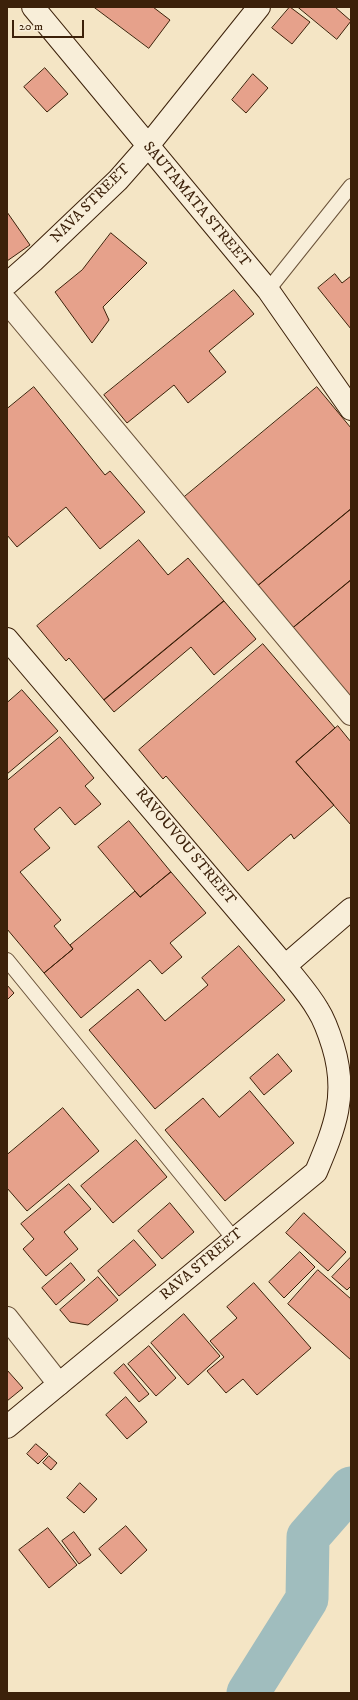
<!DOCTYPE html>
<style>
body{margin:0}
#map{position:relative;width:358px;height:1700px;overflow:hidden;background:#f4e5c5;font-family:"IM FELL DW Pica",serif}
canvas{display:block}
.frame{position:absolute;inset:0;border:8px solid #3c210a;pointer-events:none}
.scale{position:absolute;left:12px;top:20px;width:72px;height:18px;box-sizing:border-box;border:2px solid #3c210a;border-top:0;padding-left:5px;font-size:12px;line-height:14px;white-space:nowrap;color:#3c210a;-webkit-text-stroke:3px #f8eed9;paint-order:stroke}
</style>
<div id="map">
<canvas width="358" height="1700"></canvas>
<div class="frame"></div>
<div class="scale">20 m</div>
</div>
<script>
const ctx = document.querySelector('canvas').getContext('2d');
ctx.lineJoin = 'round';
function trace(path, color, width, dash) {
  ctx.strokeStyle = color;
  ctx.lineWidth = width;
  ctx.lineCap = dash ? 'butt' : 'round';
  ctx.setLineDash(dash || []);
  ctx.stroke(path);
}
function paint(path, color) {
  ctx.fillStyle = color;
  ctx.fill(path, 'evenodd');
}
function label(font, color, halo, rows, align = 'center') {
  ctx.font = font + ' "IM FELL DW Pica",serif';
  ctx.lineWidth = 3.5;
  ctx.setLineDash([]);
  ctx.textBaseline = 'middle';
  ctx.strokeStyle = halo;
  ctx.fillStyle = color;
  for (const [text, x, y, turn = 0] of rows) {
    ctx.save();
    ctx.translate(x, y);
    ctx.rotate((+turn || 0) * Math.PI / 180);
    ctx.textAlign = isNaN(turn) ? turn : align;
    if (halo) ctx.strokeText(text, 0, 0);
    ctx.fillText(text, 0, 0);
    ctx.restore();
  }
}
trace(new Path2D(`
 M 248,1693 L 307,1599 L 308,1537 L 351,1488`), '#a0bdbe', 43);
const building = new Path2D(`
 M 94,7 L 153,7 L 170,20 L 149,48 Z
 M 290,7 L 310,22 L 292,44 L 272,28 Z
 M 298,7 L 335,7 L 351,21 L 337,39 Z
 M 45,68 L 68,94 L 47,112 L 24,87 Z
 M 253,74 L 268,88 L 246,113 L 232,100 Z
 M 7,212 L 30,245 L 7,261 Z
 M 111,233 L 147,263 L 103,307 L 109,320 L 92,343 L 55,292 L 82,270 Z
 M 335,274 L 342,283 L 351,276 L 351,329 L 318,288 Z
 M 234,290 L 254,314 L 209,351 L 226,372 L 188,403 L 174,385 L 127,423 L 104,395 Z
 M 34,387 L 105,475 L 110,471 L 145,512 L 100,549 L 66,507 L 17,547 L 7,535 L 7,409 Z
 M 317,387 L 351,428 L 351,509 L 255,588 L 182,499 Z
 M 351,509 L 351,580 L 289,631 L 254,589 Z
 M 139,540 L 168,575 L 188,558 L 224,601 L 104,700 L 69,658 L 66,661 L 37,626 Z
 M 351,580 L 351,698 L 293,628 Z
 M 224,601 L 256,639 L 214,675 L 191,647 L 114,712 L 104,700 Z
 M 263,644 L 335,728 L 296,762 L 334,805 L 294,839 L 291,834 L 248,871 L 166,776 L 163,779 L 139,750 Z
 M 22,690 L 58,731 L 7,774 L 7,703 Z
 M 338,726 L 351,742 L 351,825 L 296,762 Z
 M 60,737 L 94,778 L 85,786 L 101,804 L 75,825 L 60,807 L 34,829 L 50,848 L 20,872 L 61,920 L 54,926 L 73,949 L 44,973 L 7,929 L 7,781 Z
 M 129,821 L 171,872 L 140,897 L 98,847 Z
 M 171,872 L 206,913 L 170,943 L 182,957 L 162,974 L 150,960 L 81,1018 L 44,973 L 73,949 L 70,945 L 135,891 L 140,897 Z
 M 239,946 L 285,1000 L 155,1109 L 89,1030 L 138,989 L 165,1021 L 208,985 L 202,978 Z
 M 7,985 L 14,993 L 7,1000 Z
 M 278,1054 L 292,1071 L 264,1095 L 250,1078 Z
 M 250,1091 L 294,1143 L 225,1201 L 165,1130 L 203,1098 L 219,1117 Z
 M 63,1108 L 99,1151 L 27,1211 L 7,1188 L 7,1155 Z
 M 136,1140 L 167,1177 L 113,1223 L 81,1186 Z
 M 69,1184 L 91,1209 L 64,1232 L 78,1249 L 46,1276 L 23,1249 L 34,1239 L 21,1224 Z
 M 170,1203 L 194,1232 L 162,1259 L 138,1231 Z
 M 304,1213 L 346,1252 L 328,1271 L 286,1233 Z
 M 134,1240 L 156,1265 L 119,1296 L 98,1271 Z
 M 300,1252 L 315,1267 L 284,1298 L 269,1282 Z
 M 351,1257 L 351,1286 L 347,1290 L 332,1277 Z
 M 71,1263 L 85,1280 L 56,1305 L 42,1288 Z
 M 318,1270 L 351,1299 L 351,1360 L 288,1304 Z
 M 98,1277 L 118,1300 L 88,1325 L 70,1322 L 60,1310 Z
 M 254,1283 L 311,1348 L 257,1395 L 243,1379 L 226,1393 L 207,1371 L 224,1357 L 210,1341 L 237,1318 L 227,1307 Z
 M 184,1314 L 220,1356 L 188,1385 L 151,1343 Z
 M 149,1346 L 176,1378 L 156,1396 L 128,1364 Z
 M 124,1364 L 149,1394 L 139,1402 L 114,1373 Z
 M 7,1370 L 23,1388 L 7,1401 Z
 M 126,1397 L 147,1422 L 127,1439 L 106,1415 Z
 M 36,1444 L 48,1454 L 38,1464 L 27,1454 Z
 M 49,1456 L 57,1463 L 51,1470 L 43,1463 Z
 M 80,1483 L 97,1499 L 84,1513 L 67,1498 Z
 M 126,1526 L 147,1550 L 121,1574 L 99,1549 Z
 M 48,1528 L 77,1565 L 49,1588 L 19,1550 Z
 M 74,1532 L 91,1555 L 79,1564 L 62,1541 Z`);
paint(building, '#e6a18b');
trace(building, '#3c210a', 1);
const lane = new Path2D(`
 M 268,290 L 351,186
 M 7,960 L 234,1239`);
const street = new Path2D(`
 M 7,302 L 351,714
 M 7,1318 L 59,1384`);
const secondary = new Path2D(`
 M 33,7 L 268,290 L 351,409
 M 7,284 L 33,261 L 118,180 L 147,147 L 259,7
 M 7,639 L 285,966 C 296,980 309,994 318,1010 C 325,1021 329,1033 333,1046 C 348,1095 335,1127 316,1172 L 7,1427
 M 285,966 L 351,909`);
trace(lane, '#6a5239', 16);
trace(street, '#6a5239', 24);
trace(secondary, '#3c210a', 24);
trace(lane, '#f8eed9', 14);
trace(street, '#f8eed9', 22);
trace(secondary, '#f8eed9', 22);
label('15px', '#3c210a', '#f8eed9', [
 ["NAVA STREET",91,204,-45],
 ["SAUTAMATA STREET",196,205,50],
 ["RAVOUVOU STREET",185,847,50],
 ["RAVA STREET",202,1265,-40]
]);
</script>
